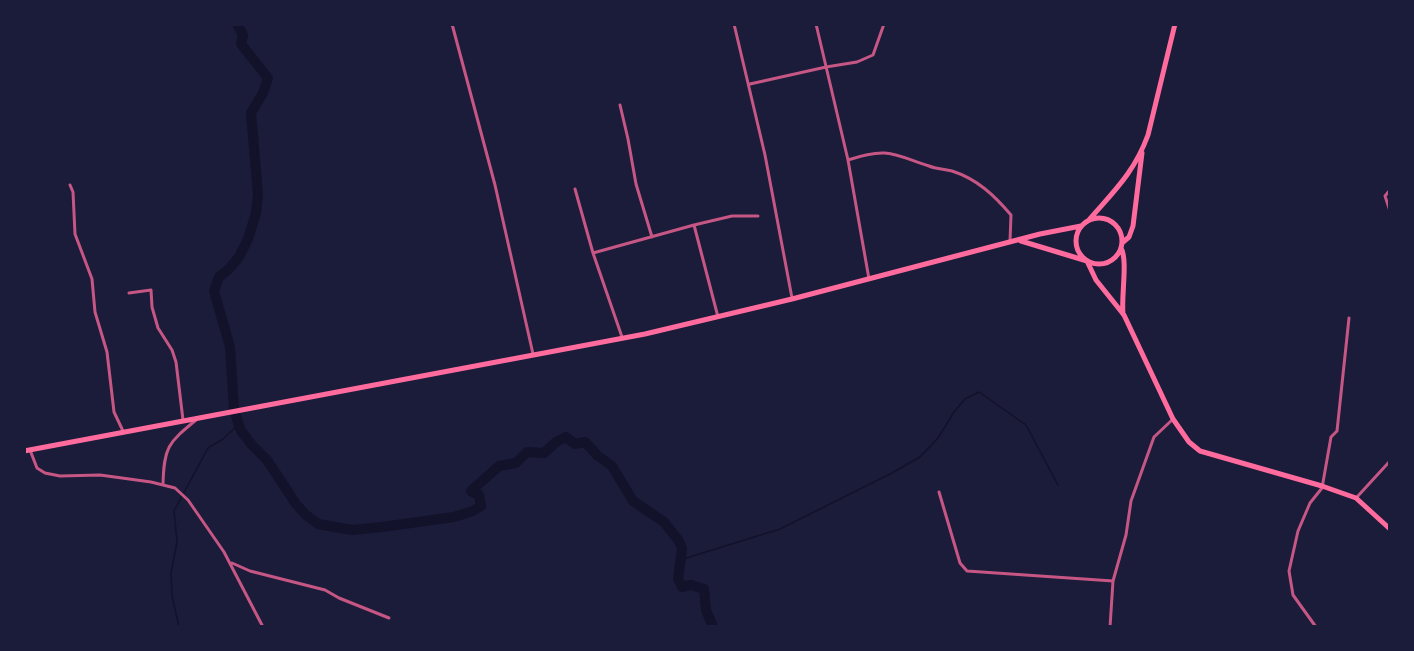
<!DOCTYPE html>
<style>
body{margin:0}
#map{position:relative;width:1414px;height:651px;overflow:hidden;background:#1b1b3a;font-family:Quicksand,sans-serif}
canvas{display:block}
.frame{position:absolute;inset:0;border:26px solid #1b1b3a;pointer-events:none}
</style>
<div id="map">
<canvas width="1414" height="651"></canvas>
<div class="frame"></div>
</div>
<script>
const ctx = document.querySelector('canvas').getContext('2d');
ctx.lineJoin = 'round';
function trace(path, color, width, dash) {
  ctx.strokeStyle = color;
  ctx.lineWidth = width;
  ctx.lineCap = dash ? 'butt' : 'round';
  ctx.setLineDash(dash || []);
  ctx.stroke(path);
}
trace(new Path2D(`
 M 680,560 L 780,529 L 892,473 L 920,457 L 938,438 L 954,412 L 965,399 L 979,392 L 1026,425 L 1058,485
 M 179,627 L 172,596 L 171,573 L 177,542 L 174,511 L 208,448 L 223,439 L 239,424`), '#12122b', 1.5);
trace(new Path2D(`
 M 237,24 L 243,35 L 241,44 L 268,78 L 263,93 L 251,113 L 258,194 L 256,213 L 248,239 L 239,257 L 229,269 L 219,277 L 214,291 L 230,347 L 234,410 L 241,431 L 252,445 L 267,460 L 296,504 L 306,515 L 318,524 L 352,530 L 382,527 L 454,517 L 473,511 L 481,506 L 479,495 L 471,491 L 499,466 L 516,463 L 527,452 L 544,453 L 556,442 L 566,437 L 575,444 L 585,442 L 598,456 L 612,466 L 633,501 L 664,522 L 679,541 L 682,549 L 678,579 L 682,587 L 691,585 L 704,589 L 706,610 L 713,627`), '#12122b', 10);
trace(new Path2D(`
 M 452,24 L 495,185 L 533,354
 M 734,24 L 765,155 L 792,298
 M 816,24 L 848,160 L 869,279
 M 750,84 L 826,67 L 857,62 L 873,55 L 884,24
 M 620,105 L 628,139 L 636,184 L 652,237
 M 848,160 C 888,147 892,154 929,166 C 936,169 944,169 952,171 C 977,179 994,195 1011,215 L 1010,241
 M 70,185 L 73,192 L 75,234 L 92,279 L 95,312 L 107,352 L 114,412 L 123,431
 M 575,189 L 593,253 L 622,337
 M 1390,190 L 1385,196 L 1390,211
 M 694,225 L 732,216 L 758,216
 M 593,253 L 694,225 L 718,317
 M 129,293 L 151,290 L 152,307 L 158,328 L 172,350 L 176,362 L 183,420
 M 30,450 L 37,468 L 45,473 L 60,476 L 100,475 L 151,482 L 175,488 L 188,500 L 224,552 L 263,627
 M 163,484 C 164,447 168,443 196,420
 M 939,492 L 960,563 L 967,571 L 1113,581
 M 1357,497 L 1390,461
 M 232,563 L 250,571 L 325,590 L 339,598 L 389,618
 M 1110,627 L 1113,581 L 1126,535 L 1131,501 L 1154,437 L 1172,420
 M 1316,627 L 1293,595 L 1289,571 L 1298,531 L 1310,503 L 1322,488 L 1331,437 L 1337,431 L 1349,318`), '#c65784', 3);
trace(new Path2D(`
 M1076 241a23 23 0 1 1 46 0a23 23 0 1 1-46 0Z
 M 1089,220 C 1114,191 1134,173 1148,135 L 1175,24
 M 1021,241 L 1087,261 L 1096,280 L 1124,315 L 1173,419 L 1189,442 L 1200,451 L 1322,486 L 1356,498 L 1390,529
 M 1122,243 L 1129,237 L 1133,226 L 1142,153
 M 1121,248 C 1128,260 1121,297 1123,314
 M 24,451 L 645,334 L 792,299 L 1040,234 L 1081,226`), '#ff6b9d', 5);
</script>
